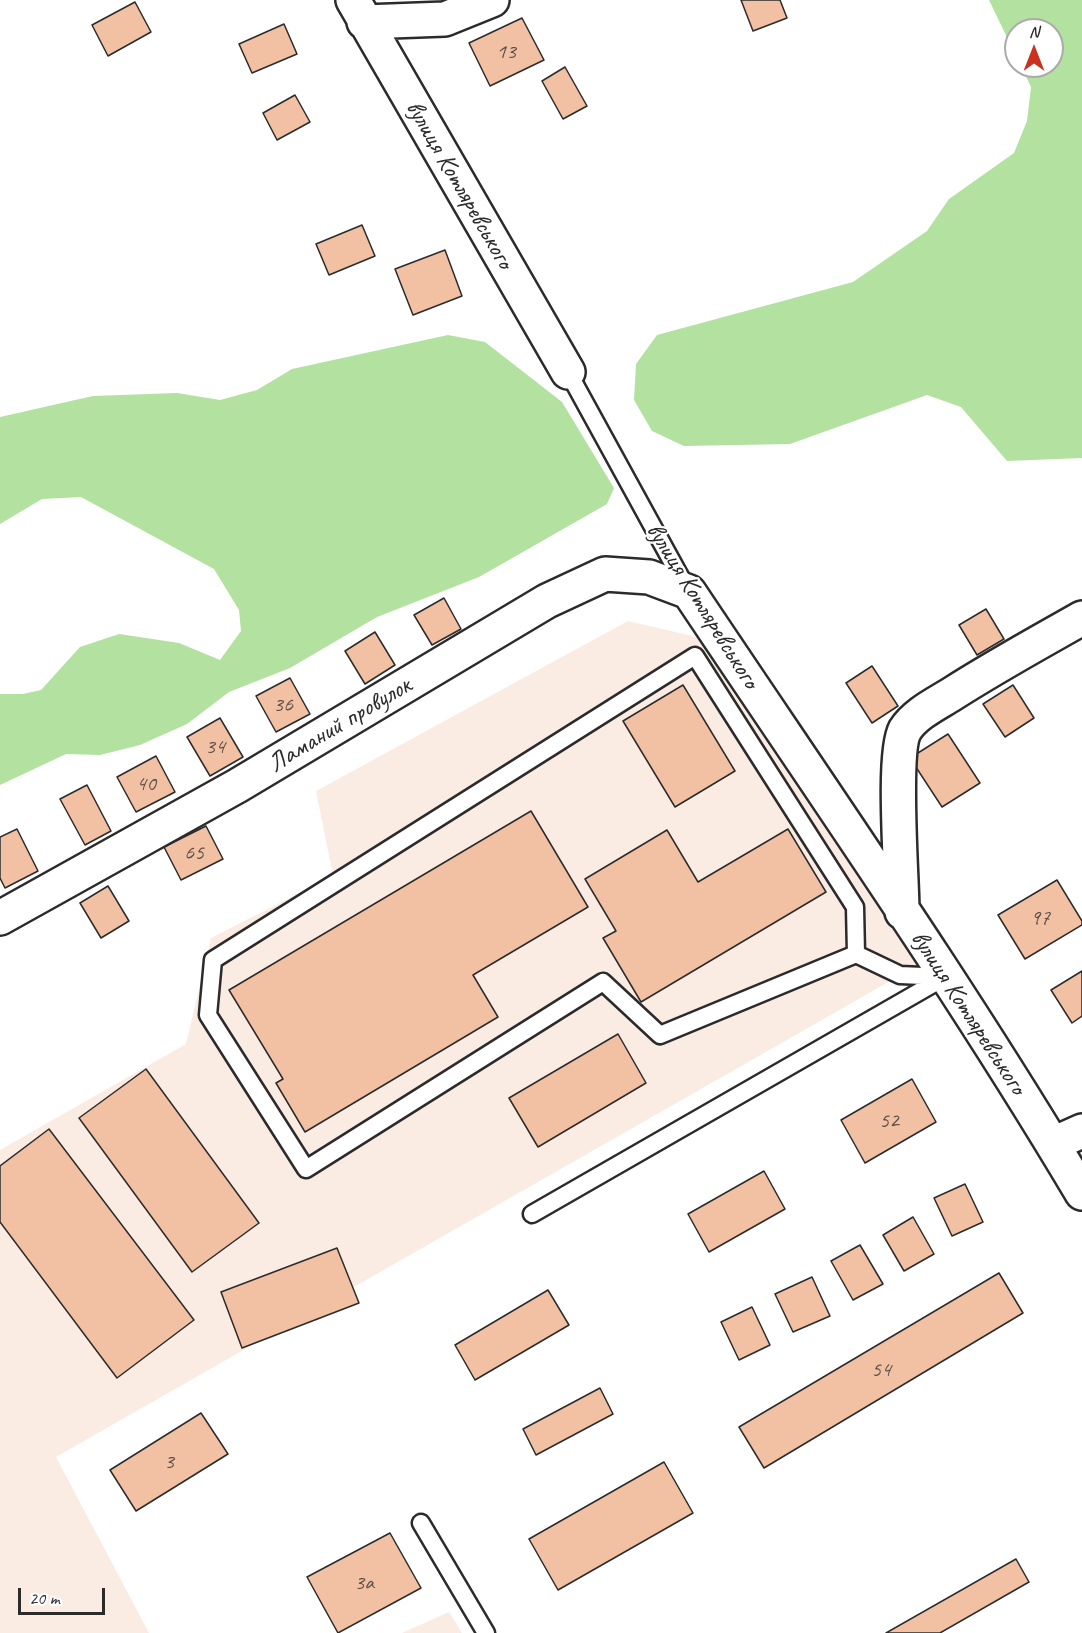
<!DOCTYPE html>
<meta charset="utf-8">
<style>
body{margin:0}
#map{position:relative;width:1082px;height:1633px;overflow:hidden;background:#fff;font-family:Caveat,sans-serif}
canvas{display:block}
.north{position:absolute;left:1004px;top:18px;width:60px;height:60px;box-sizing:border-box;background:#fff;border:2px solid #aaa;border-radius:50%;rotate:0deg;font-size:16px;font-weight:700;line-height:24px;text-align:center;color:#2b2b2b}
.north::after{content:'';display:block;margin:auto;width:21px;height:27px;background:#c8321e;clip-path:polygon(50% 0,100% 100%,50% 72%,0 100%)}
.scale{position:absolute;left:18px;top:1588px;width:87px;height:27px;box-sizing:border-box;border:3px solid #2b2b2b;border-top:0;padding-left:8px;font-size:18px;line-height:21px;white-space:nowrap;color:#2b2b2b;-webkit-text-stroke:4px #fff;paint-order:stroke}
</style>
<div id="map">
<canvas width="1082" height="1633"></canvas>
<div class="north">N</div>
<div class="scale">20 m</div>
</div>
<script>
const ctx = document.querySelector('canvas').getContext('2d');
ctx.lineJoin = 'round';
function paint(path, color) {
  ctx.fillStyle = color;
  ctx.fill(path, 'evenodd');
}
function trace(path, color, width, dash) {
  ctx.strokeStyle = color;
  ctx.lineWidth = width;
  ctx.lineCap = dash ? 'butt' : 'round';
  ctx.setLineDash(dash || []);
  ctx.stroke(path);
}
function label(font, color, halo, rows, align = 'center') {
  ctx.font = font + ' Caveat,sans-serif';
  ctx.lineWidth = 4.5;
  ctx.setLineDash([]);
  ctx.textBaseline = 'middle';
  ctx.strokeStyle = halo;
  ctx.fillStyle = color;
  for (const [text, x, y, turn = 0] of rows) {
    ctx.save();
    ctx.translate(x, y);
    ctx.rotate((+turn || 0) * Math.PI / 180);
    ctx.textAlign = isNaN(turn) ? turn : align;
    if (halo) ctx.strokeText(text, 0, 0);
    ctx.fillText(text, 0, 0);
    ctx.restore();
  }
}
paint(new Path2D(`
 M 628,621 L 701,638 L 920,964 L 56,1457 L 149,1633 L 0,1633 L 0,1150 L 186,1044 L 211,938 L 333,876 L 316,791 Z
 M 449,1612 L 462,1633 L 402,1633 Z`), '#fbece3');
paint(new Path2D(`
 M 989,0 L 1082,0 L 1082,458 L 1007,461 L 961,407 L 927,395 L 790,444 L 684,446 L 652,431 L 634,400 L 636,364 L 657,335 L 853,282 L 927,231 L 949,199 L 1014,153 L 1027,121 L 1031,87 L 1021,66 L 1052,66 L 1052,30 L 1016,30 L 1016,56 Z
 M 448,335 L 485,342 L 562,402 L 614,488 L 607,504 L 479,577 L 377,617 L 290,668 L 229,692 L 187,724 L 140,745 L 100,755 L 66,754 L 0,785 L 0,694 L 23,694 L 41,690 L 80,647 L 119,634 L 179,643 L 220,660 L 241,631 L 239,610 L 214,569 L 81,497 L 42,499 L 0,524 L 0,417 L 93,396 L 177,393 L 220,400 L 257,390 L 292,369 Z`), '#b2e1a0');
const building = new Path2D(`
 M 741,0 L 780,0 L 787,18 L 753,31 Z
 M 135,2 L 151,32 L 108,56 L 92,25 Z
 M 522,18 L 544,60 L 490,86 L 469,43 Z
 M 284,24 L 297,54 L 252,73 L 239,44 Z
 M 565,67 L 587,106 L 563,119 L 542,81 Z
 M 295,95 L 310,122 L 277,140 L 263,113 Z
 M 362,225 L 375,256 L 329,275 L 316,244 Z
 M 445,250 L 462,296 L 413,315 L 395,269 Z
 M 444,598 L 461,629 L 432,645 L 414,615 Z
 M 986,609 L 1004,639 L 977,655 L 959,625 Z
 M 375,632 L 395,665 L 365,684 L 345,651 Z
 M 872,666 L 898,706 L 872,723 L 846,683 Z
 M 290,678 L 310,714 L 276,732 L 256,696 Z
 M 683,685 L 735,771 L 675,807 L 623,721 Z
 M 1013,685 L 1034,718 L 1005,737 L 983,704 Z
 M 220,718 L 243,757 L 210,776 L 187,737 Z
 M 948,734 L 980,783 L 942,807 L 910,758 Z
 M 156,756 L 175,792 L 136,812 L 117,777 Z
 M 87,785 L 111,831 L 85,845 L 60,799 Z
 M 531,811 L 588,907 L 473,975 L 498,1017 L 305,1132 L 276,1083 L 283,1079 L 229,990 Z
 M 206,826 L 223,859 L 181,880 L 164,847 Z
 M 17,829 L 38,871 L 5,888 L 0,878 L 0,837 Z
 M 788,829 L 826,892 L 641,1002 L 603,938 L 616,931 L 585,879 L 667,830 L 698,882 Z
 M 1057,880 L 1082,921 L 1082,925 L 1025,959 L 998,915 Z
 M 108,886 L 129,921 L 101,938 L 80,903 Z
 M 1082,971 L 1082,1016 L 1072,1023 L 1051,990 Z
 M 618,1034 L 646,1083 L 538,1147 L 509,1098 Z
 M 146,1069 L 259,1223 L 192,1272 L 79,1118 Z
 M 912,1079 L 936,1122 L 865,1163 L 841,1120 Z
 M 49,1129 L 194,1320 L 117,1378 L 0,1222 L 0,1166 Z
 M 764,1171 L 785,1209 L 709,1252 L 688,1214 Z
 M 965,1184 L 983,1222 L 952,1236 L 934,1198 Z
 M 913,1217 L 934,1254 L 904,1271 L 883,1235 Z
 M 860,1245 L 883,1284 L 853,1300 L 831,1261 Z
 M 337,1248 L 359,1303 L 242,1348 L 221,1292 Z
 M 999,1273 L 1023,1313 L 764,1468 L 739,1427 Z
 M 812,1277 L 830,1316 L 793,1332 L 775,1294 Z
 M 548,1290 L 569,1325 L 475,1380 L 455,1345 Z
 M 752,1307 L 770,1345 L 739,1360 L 721,1322 Z
 M 600,1388 L 613,1414 L 536,1455 L 523,1429 Z
 M 201,1413 L 228,1454 L 136,1511 L 110,1470 Z
 M 664,1462 L 693,1513 L 558,1590 L 529,1539 Z
 M 390,1533 L 421,1588 L 338,1633 L 307,1577 Z
 M 1016,1559 L 1029,1582 L 940,1633 L 886,1633 Z`);
paint(building, '#f2c0a3');
trace(building, '#2b2b2b', 1.5);
const lane = new Path2D(`
 M 568,372 L 687,589
 M 856,954 L 855,907 L 695,656 L 213,960 L 208,1015 L 306,1169 L 603,982 L 660,1035 L 856,954 L 900,975 L 945,977
 M 532,1214 L 945,977
 M 421,1523 L 486,1633`);
const street = new Path2D(`
 M 353,0 L 568,372
 M 364,22 L 445,19 L 492,0
 M 902,912 C 902,878 892,753 905,730 C 915,714 936,704 952,694 C 994,667 1038,643 1082,618
 M 0,918 L 237,786 L 547,601 L 605,574 L 649,577 L 689,592 C 822,791 960,988 1082,1193
 M 1053,1144 L 1082,1131`);
trace(lane, '#2b2b2b', 21);
trace(street, '#2b2b2b', 38);
trace(lane, '#fff', 16);
trace(street, '#fff', 33);
label('22px', '#5d5049', null, [
 ["13",506,52],
 ["36",283,705],
 ["34",215,747],
 ["40",146,784],
 ["65",194,853],
 ["97",1040,918],
 ["52",889,1121],
 ["54",881,1370],
 ["3",169,1462],
 ["3а",364,1583]
]);
label('26px', '#2b2b2b', '#fff', [
 ["вулиця Котляревського",459,185,60],
 ["вулиця Котляревського",702,606,58],
 ["Ламаний провулок",340,725,-31],
 ["вулиця Котляревського",968,1013,57]
]);
</script>
